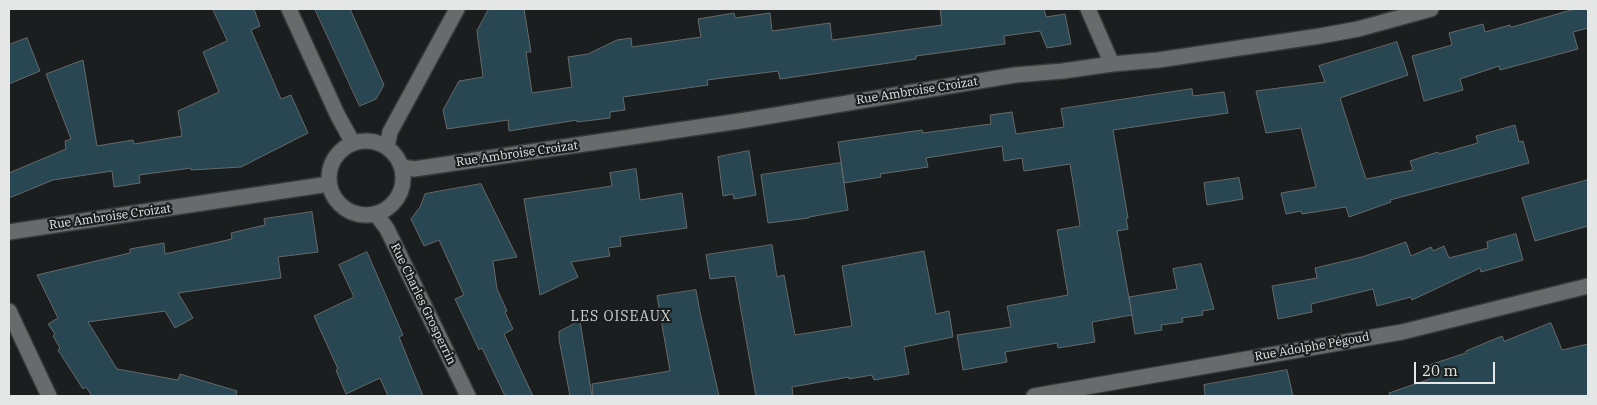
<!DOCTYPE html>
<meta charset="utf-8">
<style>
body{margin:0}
#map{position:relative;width:1597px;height:405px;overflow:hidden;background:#1b1e1e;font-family:"IBM Plex Serif",serif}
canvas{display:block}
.frame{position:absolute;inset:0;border:10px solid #e5e7e7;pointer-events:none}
.scale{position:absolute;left:1414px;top:362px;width:81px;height:22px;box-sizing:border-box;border:2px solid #e5e7e7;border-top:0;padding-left:6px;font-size:15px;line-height:18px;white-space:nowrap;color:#e5e7e7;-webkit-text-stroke:4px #1b1e1e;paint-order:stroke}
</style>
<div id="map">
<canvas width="1597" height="405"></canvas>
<div class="frame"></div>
<div class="scale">20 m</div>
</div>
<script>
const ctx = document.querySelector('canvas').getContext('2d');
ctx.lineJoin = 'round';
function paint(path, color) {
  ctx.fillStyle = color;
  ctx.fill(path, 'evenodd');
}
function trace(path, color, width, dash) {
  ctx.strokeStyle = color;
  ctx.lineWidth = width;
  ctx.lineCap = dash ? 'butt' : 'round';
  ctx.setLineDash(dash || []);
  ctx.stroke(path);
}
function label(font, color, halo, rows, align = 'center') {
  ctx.font = font + ' "IBM Plex Serif",serif';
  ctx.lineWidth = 4.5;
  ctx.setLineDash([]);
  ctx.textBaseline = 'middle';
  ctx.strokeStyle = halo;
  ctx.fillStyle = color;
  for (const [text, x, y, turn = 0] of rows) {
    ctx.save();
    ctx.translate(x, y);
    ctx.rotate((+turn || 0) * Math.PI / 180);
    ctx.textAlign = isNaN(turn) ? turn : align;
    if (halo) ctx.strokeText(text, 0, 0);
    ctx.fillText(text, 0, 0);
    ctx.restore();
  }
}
const building = new Path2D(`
 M 213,9 L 254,9 L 260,26 L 251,30 L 281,99 L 291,95 L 308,133 L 241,167 L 191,170 L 191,168 L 139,175 L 140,183 L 114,187 L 112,171 L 53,180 L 9,198 L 9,173 L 66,149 L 65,141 L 71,139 L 46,74 L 83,60 L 97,146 L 133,140 L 134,144 L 182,136 L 178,111 L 219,92 L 203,52 L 227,41 Z
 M 315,9 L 350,9 L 384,85 L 376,99 L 360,106 Z
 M 489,9 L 524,9 L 531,52 L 526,52 L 532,93 L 572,87 L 568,57 L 588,54 L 617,40 L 631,38 L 632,47 L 701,37 L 698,19 L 734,13 L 735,18 L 770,13 L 772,31 L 830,23 L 832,40 L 942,25 L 940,9 L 1044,9 L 1046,17 L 1065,14 L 1071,44 L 1047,48 L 1040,31 L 1004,36 L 1005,44 L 916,56 L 916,59 L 780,79 L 778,71 L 707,80 L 708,85 L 623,97 L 625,110 L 610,112 L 610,118 L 577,122 L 577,120 L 509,131 L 508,120 L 447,129 L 443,110 L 459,81 L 483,77 L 477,31 Z
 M 1575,9 L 1588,9 L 1588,28 L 1573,32 L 1578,49 L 1500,70 L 1499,66 L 1460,79 L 1463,90 L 1424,101 L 1412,56 L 1452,45 L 1449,33 L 1483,24 L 1485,32 L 1510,25 L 1511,27 Z
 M 27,38 L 40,71 L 9,84 L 9,45 Z
 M 1397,42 L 1408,75 L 1340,98 L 1366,179 L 1413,170 L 1410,161 L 1438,152 L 1439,154 L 1478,143 L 1476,136 L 1515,125 L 1519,142 L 1523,141 L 1529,163 L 1390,200 L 1391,202 L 1349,217 L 1346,207 L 1302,214 L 1301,211 L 1286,214 L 1281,193 L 1316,187 L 1301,128 L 1266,133 L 1256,91 L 1325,82 L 1319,66 Z
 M 1192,89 L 1193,96 L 1224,92 L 1228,113 L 1113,130 L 1128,218 L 1126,218 L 1128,229 L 1117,231 L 1132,315 L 1092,322 L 1095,342 L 1058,348 L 1057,343 L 1005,352 L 1007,362 L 963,370 L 957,335 L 1011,327 L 1007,306 L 1068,295 L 1057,230 L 1080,226 L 1070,164 L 1024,171 L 1022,158 L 1004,161 L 1002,146 L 926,158 L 928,167 L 880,174 L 881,177 L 844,183 L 838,142 L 922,130 L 923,133 L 991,124 L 990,115 L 1012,112 L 1016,134 L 1064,127 L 1061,109 Z
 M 749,151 L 756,195 L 734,199 L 733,194 L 723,196 L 718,157 Z
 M 841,163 L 848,210 L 809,217 L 809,218 L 768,223 L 761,175 Z
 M 636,169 L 640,200 L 682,193 L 687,228 L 620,237 L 621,246 L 608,248 L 610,256 L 571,262 L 578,277 L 540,295 L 524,199 L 612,186 L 610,173 Z
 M 1239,178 L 1243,199 L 1207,205 L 1204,183 Z
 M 1588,180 L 1588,226 L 1535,241 L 1522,198 Z
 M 481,184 L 517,257 L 493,261 L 497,289 L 507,311 L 505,312 L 513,329 L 504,334 L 533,396 L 505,396 L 482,348 L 479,350 L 455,299 L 464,295 L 439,240 L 424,246 L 411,219 L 420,207 L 425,194 Z
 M 312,212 L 318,252 L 278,257 L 281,278 L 178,293 L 193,318 L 175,328 L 165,311 L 88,322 L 117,369 L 178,380 L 180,374 L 237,391 L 236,396 L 92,396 L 86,387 L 83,389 L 58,350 L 60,348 L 53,336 L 55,334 L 48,324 L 58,318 L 37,275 L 130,253 L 130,249 L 164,243 L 165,254 L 232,239 L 231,233 L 265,225 L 264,219 Z
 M 1516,234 L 1523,260 L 1481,272 L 1480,268 L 1412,300 L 1411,297 L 1377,306 L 1373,289 L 1311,304 L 1312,312 L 1278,319 L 1272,286 L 1317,278 L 1315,268 L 1362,257 L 1406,242 L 1411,256 L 1431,247 L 1433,251 L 1444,246 L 1449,258 L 1488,248 L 1487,242 Z
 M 772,245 L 777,277 L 784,275 L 795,335 L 852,326 L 842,266 L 924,251 L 936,314 L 949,311 L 953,337 L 904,347 L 909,374 L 874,380 L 872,375 L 849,379 L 849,377 L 792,387 L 793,396 L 756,396 L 735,276 L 710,279 L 706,255 Z
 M 367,252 L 403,335 L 399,337 L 423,396 L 388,396 L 380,378 L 346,394 L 336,370 L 338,369 L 314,316 L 354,297 L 339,265 Z
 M 1201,264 L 1214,309 L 1202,311 L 1203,315 L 1182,318 L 1183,322 L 1161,325 L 1162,330 L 1135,334 L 1129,297 L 1177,289 L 1173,269 Z
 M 696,290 L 700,312 L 719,396 L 593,396 L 592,384 L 670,371 L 657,296 Z
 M 580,321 L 592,396 L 570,396 L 559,339 L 559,332 Z
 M 1551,323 L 1562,350 L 1588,344 L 1588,396 L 1390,396 L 1389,393 L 1430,379 L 1426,366 L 1466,353 L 1466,351 L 1502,336 L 1504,341 Z
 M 1287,370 L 1293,396 L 1205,396 L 1204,385 Z`);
paint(building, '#284753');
trace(building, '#66696a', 1);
const minor = new Path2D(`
 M 289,9 L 338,116 L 353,143
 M 1088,9 L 1112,64
 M329 178a37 37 0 1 1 74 0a37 37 0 1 1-74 0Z
 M 387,147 L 390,132 L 457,9
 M 402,167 L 414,169 L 740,121 L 1015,75 L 1063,71 L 1112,64 L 1158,60 L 1320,36 L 1358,29 L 1431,9
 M 376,214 L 387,229 L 468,396
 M 9,232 L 329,184
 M 9,311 L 49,396
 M 1034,396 L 1402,332 L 1588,286`);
trace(minor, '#373939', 18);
trace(minor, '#676b6b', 15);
label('12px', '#e5e7e7', '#1b1e1e', [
 ["Rue Ambroise Croizat",917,91,-9],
 ["Rue Ambroise Croizat",517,154,-8],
 ["Rue Ambroise Croizat",110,217,-8],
 ["Rue Charles Grosperrin",423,304,64],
 ["Rue Adolphe Pégoud",1312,347,-10]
]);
ctx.letterSpacing = '1px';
label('14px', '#cdd1d1', '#1b1e1e', [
 ["LES OISEAUX",621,317]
]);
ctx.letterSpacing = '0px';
</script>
